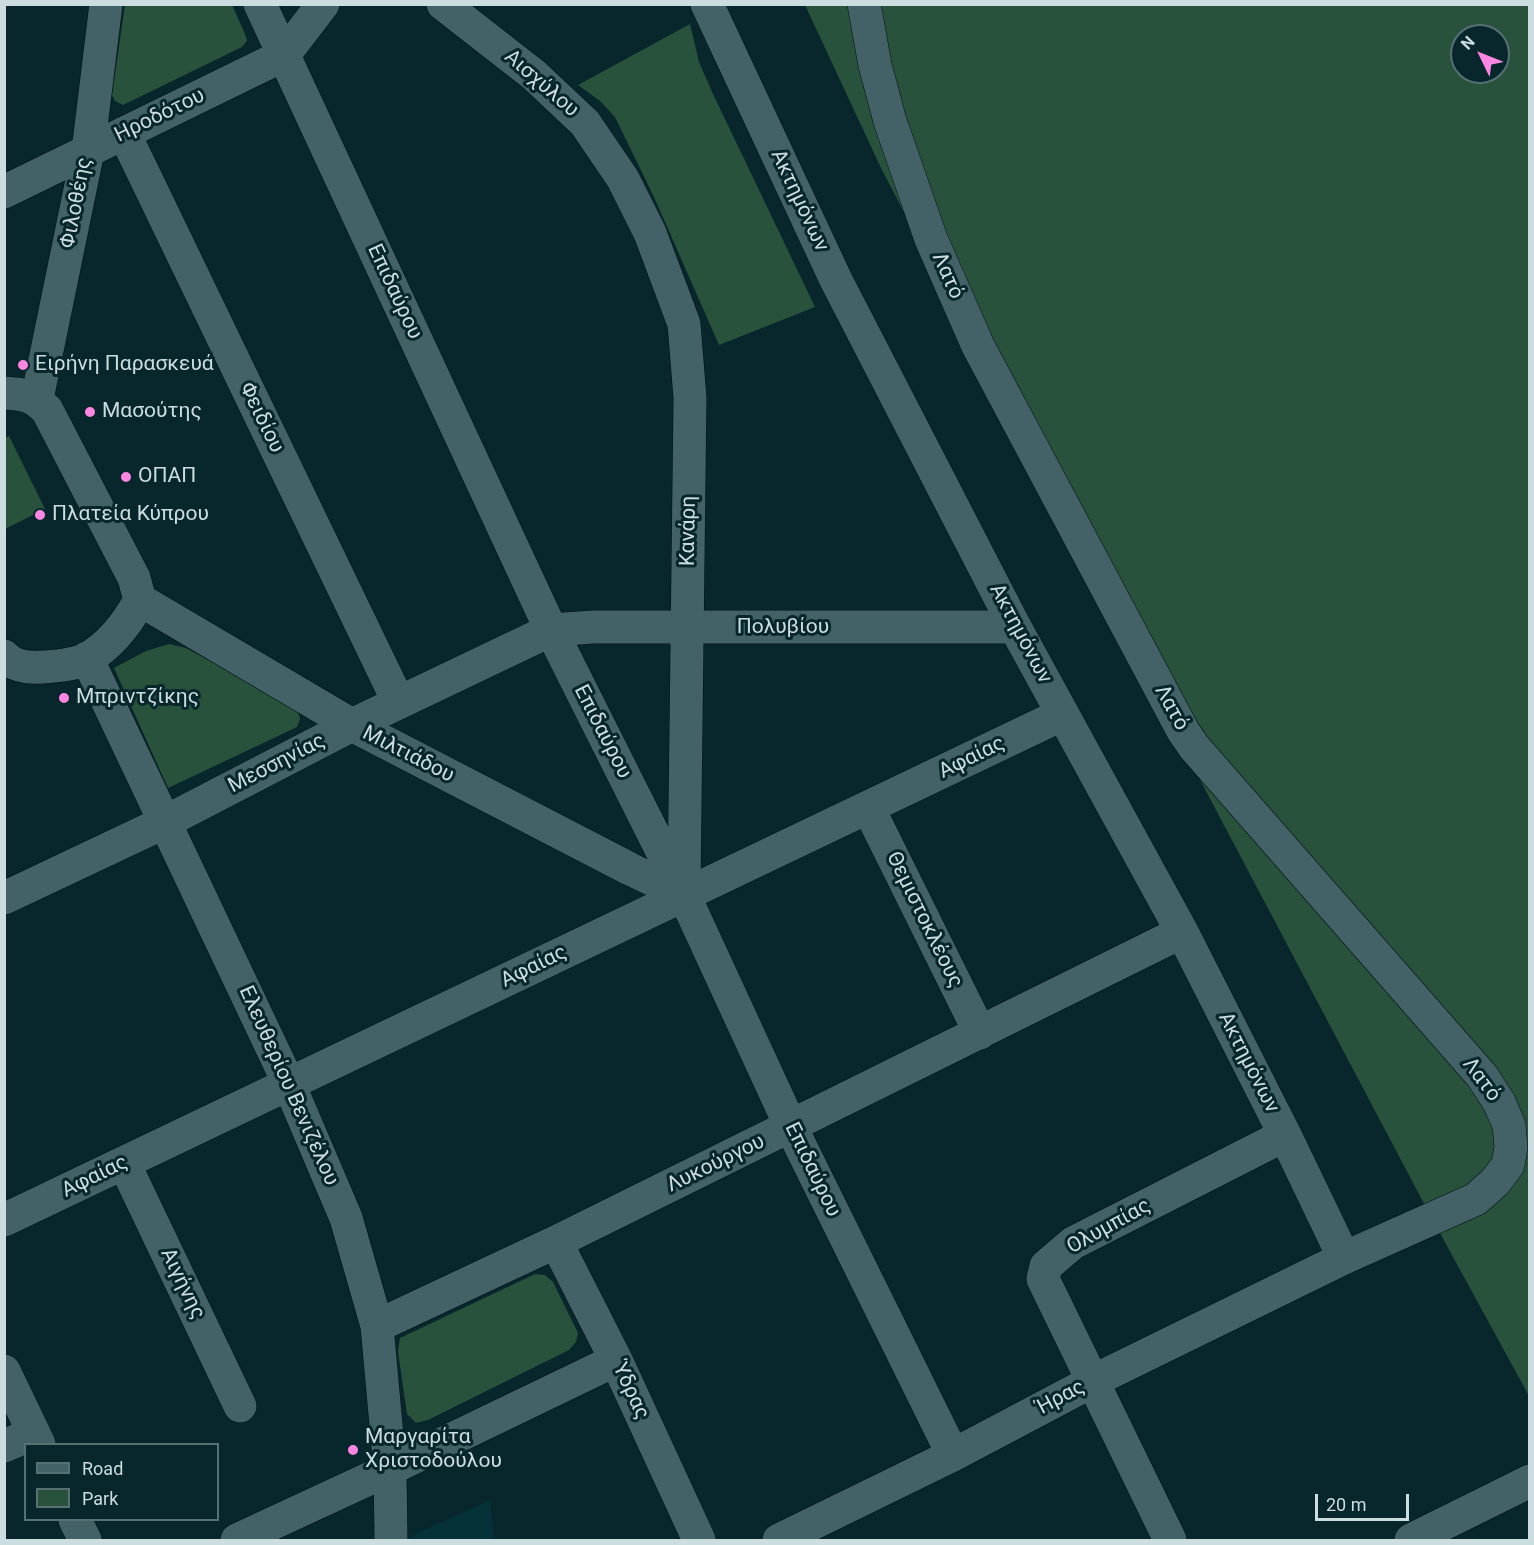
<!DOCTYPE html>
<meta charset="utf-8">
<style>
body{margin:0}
#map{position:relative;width:1534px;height:1545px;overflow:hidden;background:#07272c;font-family:Roboto,sans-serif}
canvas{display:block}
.frame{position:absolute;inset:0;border:6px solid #ccdde0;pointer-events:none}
.legend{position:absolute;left:24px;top:1443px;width:195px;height:78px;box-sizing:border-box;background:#07272c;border:2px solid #567074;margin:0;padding:8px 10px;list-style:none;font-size:18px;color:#ccdde0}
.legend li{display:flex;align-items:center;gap:12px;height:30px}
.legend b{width:30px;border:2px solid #567074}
.north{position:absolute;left:1450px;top:24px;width:60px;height:60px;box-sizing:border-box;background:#07272c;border:2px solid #567074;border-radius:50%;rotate:313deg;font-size:16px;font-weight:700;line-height:24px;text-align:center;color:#ccdde0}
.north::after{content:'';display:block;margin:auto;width:21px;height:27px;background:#fd86e3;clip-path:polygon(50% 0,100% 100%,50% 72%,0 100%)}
.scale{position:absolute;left:1315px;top:1494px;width:94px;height:27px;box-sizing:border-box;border:3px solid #ccdde0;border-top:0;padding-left:8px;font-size:18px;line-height:21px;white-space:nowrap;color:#ccdde0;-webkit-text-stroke:4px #07272c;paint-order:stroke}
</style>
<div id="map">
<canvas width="1534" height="1545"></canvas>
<div class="frame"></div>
<ul class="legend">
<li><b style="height:8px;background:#426267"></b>Road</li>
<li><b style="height:16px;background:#29523c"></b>Park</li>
</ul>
<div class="north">N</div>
<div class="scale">20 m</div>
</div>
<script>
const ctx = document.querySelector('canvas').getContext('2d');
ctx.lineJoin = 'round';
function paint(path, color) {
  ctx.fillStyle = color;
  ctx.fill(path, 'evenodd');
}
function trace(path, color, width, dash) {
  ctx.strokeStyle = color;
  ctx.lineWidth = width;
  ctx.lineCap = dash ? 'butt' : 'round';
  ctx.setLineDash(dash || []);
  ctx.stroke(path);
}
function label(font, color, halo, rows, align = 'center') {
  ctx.font = font + ' Roboto,sans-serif';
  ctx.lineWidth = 6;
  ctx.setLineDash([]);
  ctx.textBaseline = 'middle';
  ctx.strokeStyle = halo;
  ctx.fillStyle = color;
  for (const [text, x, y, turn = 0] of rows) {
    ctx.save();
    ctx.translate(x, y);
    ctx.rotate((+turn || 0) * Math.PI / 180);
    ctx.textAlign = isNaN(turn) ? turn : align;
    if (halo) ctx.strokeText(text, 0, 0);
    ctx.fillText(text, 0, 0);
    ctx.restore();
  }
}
paint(new Path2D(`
 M 490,1500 L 494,1540 L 403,1540 Z`), '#053238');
paint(new Path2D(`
 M 125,5 L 232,5 L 245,34 L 247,41 L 242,47 L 123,105 L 115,101 L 112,95 Z
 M 805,5 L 1529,5 L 1529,1396 L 1429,1213 L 1151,687 L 881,168 ZM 1462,36 L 1498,36 L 1498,72 L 1462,72 Z
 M 690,24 L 699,62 L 713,94 L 815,307 L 719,345 L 654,197 L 615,117 L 600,101 L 578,85 Z
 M 9,436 L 45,509 L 5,529 L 5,438 Z
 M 169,644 L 186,648 L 282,700 L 298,711 L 300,719 L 297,727 L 168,788 L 114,668 L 146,651 Z
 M 535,1274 L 545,1275 L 553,1282 L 578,1333 L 576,1342 L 569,1350 L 428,1420 L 416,1423 L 407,1414 L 398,1351 L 400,1338 Z`), '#29523c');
const minor = new Path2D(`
 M 260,4 L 551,630 L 684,895 L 791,1127 L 953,1455
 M 443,4 L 534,75 L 585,123 L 623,179 L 650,233 L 684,324 L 690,398 L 684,890
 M 707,4 L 836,280 L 1015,627 L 1182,932 L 1285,1135 L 1344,1258
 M 124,133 L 399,703
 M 4,192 L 284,55 L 323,4
 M 4,393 C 25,394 33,396 47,410 L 134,578 L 140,600 C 128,622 111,645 88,658 C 75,665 57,666 43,667 C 29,668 14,667 4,656
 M 37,399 L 88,151 L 106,4
 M 140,600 L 352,725 L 630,869 L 684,895
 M 87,658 L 289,1084 L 346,1218 L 377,1326 L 390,1469 L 391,1540
 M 868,807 L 980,1033
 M 4,898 L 165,822 L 352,725 L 551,630 L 593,627 L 1015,627
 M 124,1163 L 240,1406
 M 4,1220 L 1063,714
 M 556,1242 L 616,1360 L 699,1540
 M 377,1326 L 556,1242 L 1182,932
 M 4,1371 L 39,1444
 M 4,1446 L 34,1433
 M 75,1520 L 85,1540
 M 237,1540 L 390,1469 L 616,1360
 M 779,1540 L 953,1455 L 1093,1381 L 1344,1258 L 1476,1199 L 1495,1182 L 1508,1165 L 1511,1147 L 1509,1125 L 1499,1102 L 1482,1076 L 1194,747 L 1183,731 L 978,346 L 931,239 L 890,121 L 875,65 L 864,4
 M 1170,1540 L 1043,1279 L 1046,1266 L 1073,1243 L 1285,1135
 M 1411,1540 L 1530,1481`);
trace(minor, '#000f13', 34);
trace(minor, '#426267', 33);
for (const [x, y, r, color] of [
 [23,365,6,"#fd86e3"],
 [90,412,6,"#fd86e3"],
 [126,477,6,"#fd86e3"],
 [40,515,6,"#fd86e3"],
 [64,698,6,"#fd86e3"],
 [353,1450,6,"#fd86e3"]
]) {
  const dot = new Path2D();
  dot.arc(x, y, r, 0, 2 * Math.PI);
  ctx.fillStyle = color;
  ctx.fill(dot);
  trace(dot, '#07272c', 2);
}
label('21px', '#ccdde0', '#07272c', [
 ["Αισχύλου",541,84,41],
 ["Ηροδότου",160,116,-26],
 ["Ακτημόνων",799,201,65],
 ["Φιλοθέης",77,203,-79],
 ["Λατό",947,276,66],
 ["Επιδαύρου",394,292,65],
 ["Φειδίου",261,418,64],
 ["Κανάρη",689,531,-89],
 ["Πολυβίου",783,628],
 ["Ακτημόνων",1020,634,62],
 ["Λατό",1171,708,61],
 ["Επιδαύρου",602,732,63],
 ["Μιλτιάδου",408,755,27],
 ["Αφαίας",972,758,-26],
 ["Μεσσηνίας",277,764,-27],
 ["Θεμιστοκλέους",924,920,64],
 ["Αφαίας",534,967,-26],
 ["Ακτημόνων",1248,1063,63],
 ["Λατό",1481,1080,53],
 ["Ελευθερίου Βενιζέλου",288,1086,66],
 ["Λυκούργου",716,1164,-26],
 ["Επιδαύρου",812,1170,64],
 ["Αφαίας",95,1177,-26],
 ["Ολυμπίας",1109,1227,-29],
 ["Αιγήνης",182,1284,64],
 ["Ύδρας",630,1391,65],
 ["Ήρας",1061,1398,-28]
]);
label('21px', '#ccdde0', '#07272c', [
 ["Ειρήνη Παρασκευά",35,365],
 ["Μασούτης",102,412],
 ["ΟΠΑΠ",138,477],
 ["Πλατεία Κύπρου",52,515],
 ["Μπριντζίκης",76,698],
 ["Μαργαρίτα",365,1438],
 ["Χριστοδούλου",365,1462]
], 'left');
</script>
